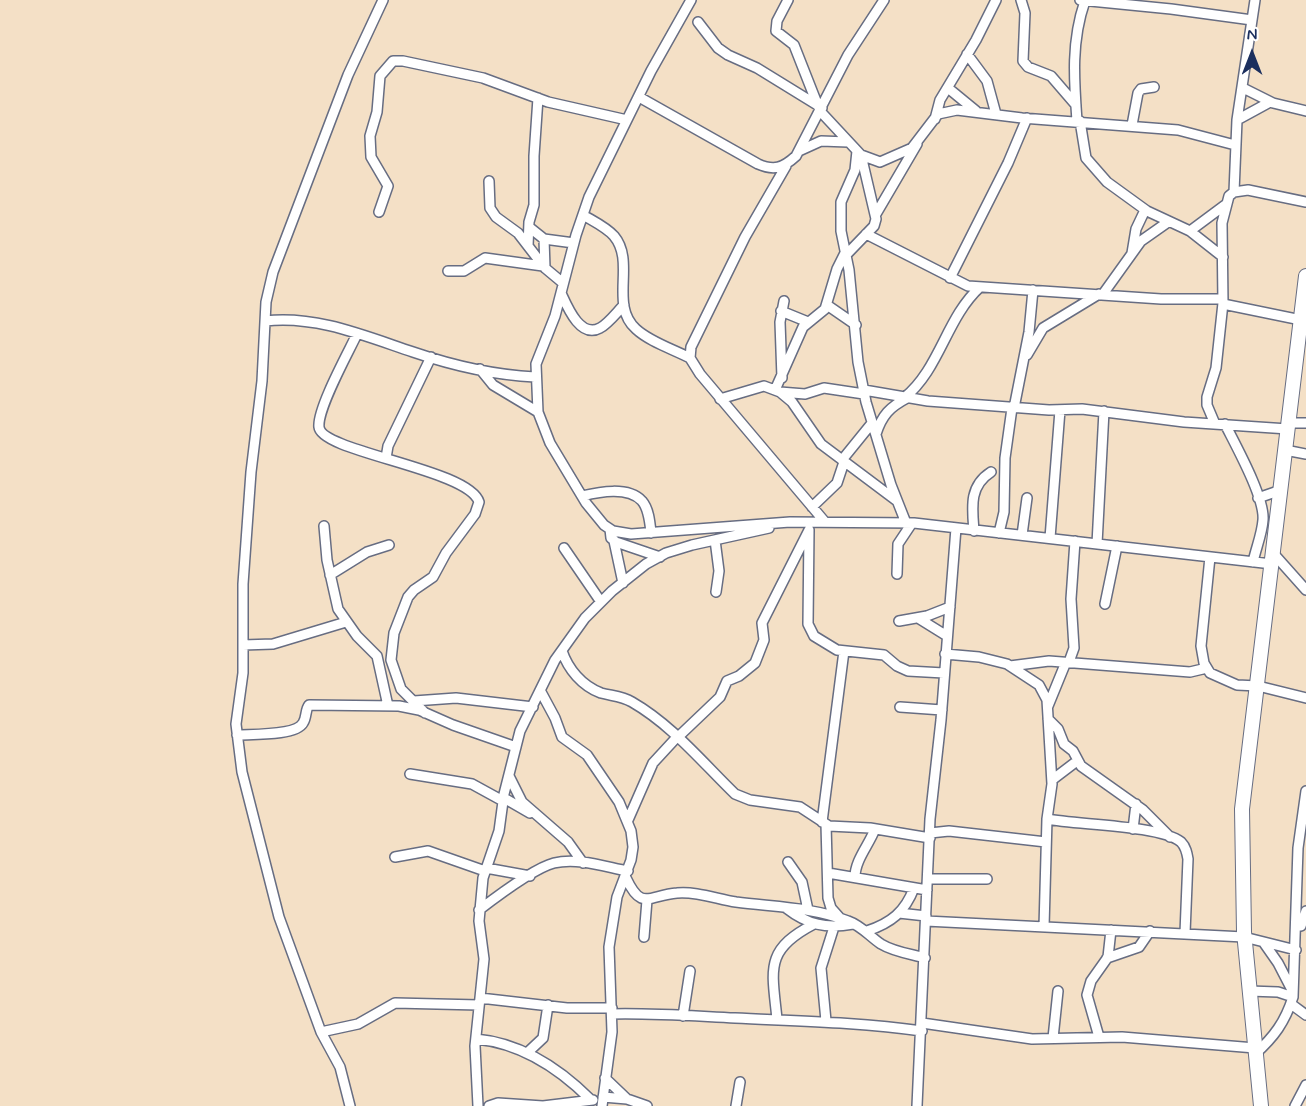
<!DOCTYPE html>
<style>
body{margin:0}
#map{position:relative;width:1306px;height:1106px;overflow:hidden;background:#f4e0c6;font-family:Mynerve,sans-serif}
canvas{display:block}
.north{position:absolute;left:1222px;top:24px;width:60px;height:60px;-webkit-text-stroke:4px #fff;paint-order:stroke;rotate:0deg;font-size:16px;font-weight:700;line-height:24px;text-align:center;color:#1b2f5e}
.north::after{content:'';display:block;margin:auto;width:21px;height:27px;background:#1b2f5e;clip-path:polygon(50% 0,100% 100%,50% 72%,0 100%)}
</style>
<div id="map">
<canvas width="1306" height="1106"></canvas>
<div class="north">N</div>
</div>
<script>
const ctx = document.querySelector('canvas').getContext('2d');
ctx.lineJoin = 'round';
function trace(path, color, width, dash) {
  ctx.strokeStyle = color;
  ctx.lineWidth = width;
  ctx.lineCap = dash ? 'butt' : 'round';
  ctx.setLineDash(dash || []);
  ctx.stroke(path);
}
const street = new Path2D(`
 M 691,0 L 651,71 L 589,197 L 576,235 L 555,316 L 536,364 L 538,412 L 550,443 L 586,503 L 604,525 L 613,531 L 631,534 L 790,522 L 914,523 L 1272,564
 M 788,0 L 777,21 L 776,31 L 794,45 L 818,106
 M 1021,0 L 1025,13 L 1023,61 L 1028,67 L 1051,76 L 1076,105
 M 1080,0 L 1171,9 L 1252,20
 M 698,22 L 718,48 L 728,55 L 757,68 L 822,108
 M 967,54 L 987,81 L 996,114
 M 948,88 L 976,111
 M 1243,88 L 1273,103 L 1306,111
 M 639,97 L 758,164 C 774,171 783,168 796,156 L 848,55 L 884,0
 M 820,111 L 861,155 L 880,162 L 912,148 L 938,114 L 957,110 L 1022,118 L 1178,130 L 1235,145
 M 935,119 L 940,100 L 976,40 L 996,0
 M 1237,120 L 1270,102
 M 1077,121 C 1074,80 1071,41 1085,1
 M 1080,121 L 1086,158 L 1107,182 L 1147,211 L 1190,231 L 1223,257
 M 1132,125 L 1138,93 L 1141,89 L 1154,87
 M 799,151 L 821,141 L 848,142
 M 857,151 L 855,170 L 841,202 L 841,231 L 849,270 L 858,362 L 866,402 L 891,485 L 906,523
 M 786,166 L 745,237 L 691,347 L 690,358 L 700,374 L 825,522
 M 489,181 L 490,208 L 496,217 L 518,233 L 545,268 L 563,283
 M 1234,192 L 1237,120 L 1255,0
 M 379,212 L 388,186 L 371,157 L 370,136 L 377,112 L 380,76 L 393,61 L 403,61 L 483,78 L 548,102 L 627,120
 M 876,214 L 917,144
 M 583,215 C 593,221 606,227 614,236 C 636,262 609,305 636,329 C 650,342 673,349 690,358
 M 529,227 L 544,239 L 574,243
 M 1190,231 L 1225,205
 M 866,234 L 968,286 L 1161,299 L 1223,299
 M 544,239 L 545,268
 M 528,246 L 529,222 L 534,205 L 534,156 L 538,98
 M 1132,253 L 1136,229 L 1145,210
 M 847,254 L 874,226 L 876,219 L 861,155
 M 448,271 L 464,271 L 485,258 L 543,266
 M 950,278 L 1008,163 L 1027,118
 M 561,293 C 567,306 580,339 600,328 C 608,324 617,312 624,305
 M 1103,294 L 1141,241 L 1168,222
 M 1223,304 L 1301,320
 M 827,305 L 856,325
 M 781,311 L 808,322
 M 265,321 C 316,315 365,336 413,352 C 451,365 495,375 535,377
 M 357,334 C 348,353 317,409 319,427 C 321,452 469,469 479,502 L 475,514 L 446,553 L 433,577 L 414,590 L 408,597 L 394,633 L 391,660 L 401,689 L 425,713
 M 1027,355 L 1043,328 L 1099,294
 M 480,369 L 493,385 L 538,412
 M 782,378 L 780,322 L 784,301
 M 775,390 L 803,327 L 825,309 L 837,269 L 846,251
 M 864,390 L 928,401 L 1049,410 L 1082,409 L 1184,422 L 1288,429
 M 780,392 L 805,394 L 824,388 L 864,394
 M 904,398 C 940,369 946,318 980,287
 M 720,399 L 764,386 L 780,392 L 792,402 L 821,444 L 897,501
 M 1014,408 L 1029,332 L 1033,290
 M 1289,423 L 1306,423
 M 1215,424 L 1207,405 L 1207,397 L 1216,368 L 1223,303 L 1222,223 L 1229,196 L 1234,192 L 1248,190 L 1306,202
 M 1225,424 C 1236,446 1265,498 1263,520 C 1262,534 1256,548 1253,562
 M 876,434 C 882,415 890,407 907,398
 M 1285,450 L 1306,454
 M 386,458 L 388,446 L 431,357
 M 842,460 L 872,423
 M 582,496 C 599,492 628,486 642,501 C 649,509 650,523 651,533
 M 1258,498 L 1281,490
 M 812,507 L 837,483 L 844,462
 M 324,526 L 327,560 L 338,609 L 357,636 L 377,656 L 388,706
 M 610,529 L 611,538 L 616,542 L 660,557
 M 809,530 L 808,624 L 814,636 L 837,650 L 884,655 L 897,666 L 908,671 L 944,673
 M 974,531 C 972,507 969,486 991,472
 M 999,533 L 1004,512 L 1005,458 L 1012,408
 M 1022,535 L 1027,498
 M 1050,538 L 1060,410
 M 715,540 L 719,571 L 716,592
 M 614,541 L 623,583
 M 1097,544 L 1104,411
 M 564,548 L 601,602
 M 1273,553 L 1306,590
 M 1210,557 L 1201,646 L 1204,663 L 1210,673 L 1237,685 L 1258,686 L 1306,698
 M 897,574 L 898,544 L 912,523
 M 330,575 L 367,552 L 389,545
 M 1105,604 L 1117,546
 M 918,618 L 947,636
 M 899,621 L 927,616 L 950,607
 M 243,645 L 273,644 L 346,622
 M 562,651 C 568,669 582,686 601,693 C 612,696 622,696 632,702 C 672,725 702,762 735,794 L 750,800 L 800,807 L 829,826 L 870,828 L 930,838
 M 945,654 L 979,657 L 1007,664 L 1039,685 L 1047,700 L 1052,784 L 1047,819 L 1044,927
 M 1069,662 L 1074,648 L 1071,599 L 1075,541
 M 1010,666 L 1049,661 L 1190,672 L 1207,668
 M 541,692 L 555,718 L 562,737 L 587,755 L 619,802 L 631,831 L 633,847 L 631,860 L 617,897 L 609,947 L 612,1032 L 602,1106
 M 414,701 L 456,698 L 533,707
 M 1048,706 L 1066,662
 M 900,707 L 942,710
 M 1048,719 L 1058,729 L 1064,744 L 1073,751 L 1081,766 L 1143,810 L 1170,837
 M 237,735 C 252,734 296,736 303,723 C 307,717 305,710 309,705 L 399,706 L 419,710 L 453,725 L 516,747
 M 678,737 L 720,697 L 727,681 L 739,676 L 755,663 L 764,640 L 762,623 L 809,530
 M 410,774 L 472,784 L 503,801
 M 509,776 L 522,802 L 568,842 L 583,863
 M 1052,780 L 1077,761
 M 504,798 L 530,813
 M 1047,819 C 1077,825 1160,825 1181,842 C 1186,847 1187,853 1188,859 L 1185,933
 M 628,820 L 653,763 L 677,737
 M 822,822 L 844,651
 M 826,824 L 828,898 L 831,908 L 839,917
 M 1133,829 L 1136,804
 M 930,833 L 949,831 L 1046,842
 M 395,857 L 428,851 L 485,871
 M 788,862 L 802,882 L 808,910
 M 486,868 L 530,876
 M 828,873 L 927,890
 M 855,877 C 855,860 869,845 875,829
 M 626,878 C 642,912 649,895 677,893 C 696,891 717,899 736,902 C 773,907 812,907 848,921 C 862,926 869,936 881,944 C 894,952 911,954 925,958
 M 928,879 L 987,879
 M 786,908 C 808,925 826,929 853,924
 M 479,910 C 496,897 534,868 554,863 C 577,857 606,867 628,871
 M 899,913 L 926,916
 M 926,921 L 1244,937 L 1296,950
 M 1301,926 L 1306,911
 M 867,931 C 891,923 905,912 914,888
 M 644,937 L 647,900
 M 1264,943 L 1278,963 L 1293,992
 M 1107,958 L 1139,947 L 1150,931
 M 1249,991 L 1278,992 L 1293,997
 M 480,998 L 567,1008 L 612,1008
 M 1291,1004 L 1306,1015
 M 612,1014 C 653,1013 693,1016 735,1018 C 797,1021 859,1022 922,1031
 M 683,1016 L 690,971
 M 777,1019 C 772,969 764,950 814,924
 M 826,1021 L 821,968 L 834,927
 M 922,1023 L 1032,1039 L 1122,1037 L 1255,1048
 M 321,1032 L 358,1024 L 395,1003 L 479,1005
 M 1099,1037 L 1087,995 L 1091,981 L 1108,957 L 1111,930
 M 1053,1038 L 1058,991
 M 476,1039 C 521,1043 560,1069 591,1100
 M 527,1053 L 543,1038 L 548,1005
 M 1255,1054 C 1274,1037 1285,1022 1293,997 L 1298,848 L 1306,791
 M 605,1078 L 627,1099
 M 603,1097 L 627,1099 L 647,1106
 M 350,1106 L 340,1067 L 321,1032 L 279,917 L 242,772 L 236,724 L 243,673 L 243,584 L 251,472 L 262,381 L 266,302 L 273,272 L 348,75 L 383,0
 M 478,1106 L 475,1046 L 484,959 L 479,921 L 483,878 L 499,831 L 504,794 L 520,731 L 555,660 L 585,618 L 612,591 L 646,564 L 666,553 L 692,545 L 769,528
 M 489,1106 L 498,1103 L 543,1106 L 593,1100
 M 736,1106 L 740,1082
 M 917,1106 L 930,819 L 941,720 L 956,528
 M 1295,1106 L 1306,1085`);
const secondary = new Path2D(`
 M 1261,1106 L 1244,932 L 1242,809 L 1306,276`);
trace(street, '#676d82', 12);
trace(secondary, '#676d82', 16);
trace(street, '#fff', 9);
trace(secondary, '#fff', 14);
</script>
